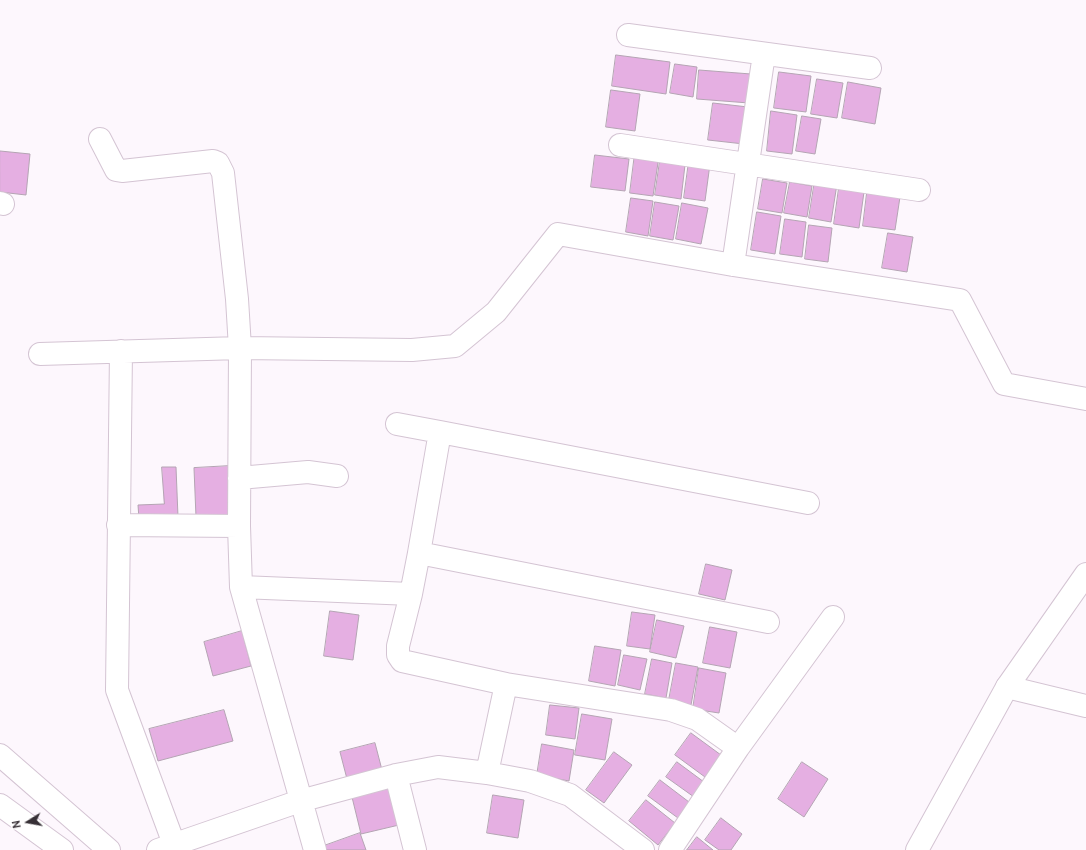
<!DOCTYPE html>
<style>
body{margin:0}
#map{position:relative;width:1086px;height:850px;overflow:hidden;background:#fdf7fd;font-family:Cabin,sans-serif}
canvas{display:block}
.north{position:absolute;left:8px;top:802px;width:40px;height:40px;-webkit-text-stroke:3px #fff;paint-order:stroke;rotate:259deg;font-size:11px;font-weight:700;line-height:16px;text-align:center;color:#373036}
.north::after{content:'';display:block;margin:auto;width:14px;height:18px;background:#373036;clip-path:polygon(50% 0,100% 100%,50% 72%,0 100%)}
</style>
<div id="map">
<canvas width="1086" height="850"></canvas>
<div class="north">N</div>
</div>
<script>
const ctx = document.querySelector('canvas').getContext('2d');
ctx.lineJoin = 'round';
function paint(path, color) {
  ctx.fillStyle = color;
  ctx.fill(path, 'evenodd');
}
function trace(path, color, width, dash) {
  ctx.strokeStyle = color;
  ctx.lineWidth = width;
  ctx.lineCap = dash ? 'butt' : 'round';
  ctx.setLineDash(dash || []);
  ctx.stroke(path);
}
const building = new Path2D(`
 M 616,55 L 670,62 L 666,94 L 612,86 Z
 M 675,64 L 697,67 L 693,97 L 670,93 Z
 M 699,70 L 751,74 L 749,103 L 697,99 Z
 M 779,72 L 811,76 L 806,112 L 774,108 Z
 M 817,79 L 843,83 L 837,118 L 811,114 Z
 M 848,82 L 881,88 L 875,124 L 842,118 Z
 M 611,90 L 640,94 L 635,131 L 606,127 Z
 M 713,103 L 748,107 L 744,144 L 708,140 Z
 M 771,111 L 797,115 L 792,154 L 767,151 Z
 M 802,116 L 821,119 L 815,154 L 796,151 Z
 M 0,151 L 30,154 L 26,195 L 0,192 Z
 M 635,153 L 659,156 L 653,196 L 630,193 Z
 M 595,155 L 629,159 L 625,191 L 591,187 Z
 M 660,161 L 685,165 L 681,199 L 655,195 Z
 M 689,161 L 710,164 L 705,201 L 684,198 Z
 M 763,179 L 787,183 L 782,213 L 758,209 Z
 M 815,180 L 837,184 L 831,222 L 809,218 Z
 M 790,182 L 812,186 L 807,217 L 784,213 Z
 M 839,188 L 864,192 L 859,228 L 834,224 Z
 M 867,193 L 900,197 L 895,230 L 863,226 Z
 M 631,198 L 653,201 L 648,236 L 626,232 Z
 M 655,202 L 679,206 L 673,240 L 650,236 Z
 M 682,203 L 708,208 L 701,244 L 676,239 Z
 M 757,212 L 781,216 L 775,254 L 751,250 Z
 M 785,219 L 806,222 L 802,257 L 780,254 Z
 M 809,225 L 832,228 L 828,262 L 805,259 Z
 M 888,233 L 913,237 L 907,272 L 882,268 Z
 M 230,466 L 233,514 L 196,517 L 194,468 Z
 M 162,467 L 176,467 L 178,517 L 139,519 L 138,505 L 164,504 Z
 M 706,564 L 732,570 L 725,600 L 699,594 Z
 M 330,611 L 359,615 L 353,660 L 324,656 Z
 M 632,612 L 655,615 L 650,649 L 627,646 Z
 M 657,620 L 684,626 L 676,658 L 650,652 Z
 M 710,627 L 737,632 L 730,668 L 703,663 Z
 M 242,631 L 251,666 L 213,676 L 204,642 Z
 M 595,646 L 621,650 L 615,686 L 589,681 Z
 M 624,655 L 647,659 L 640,690 L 618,685 Z
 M 652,659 L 672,663 L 666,698 L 645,694 Z
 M 676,663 L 698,667 L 691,705 L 669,700 Z
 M 699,668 L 726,673 L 719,713 L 693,709 Z
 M 550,705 L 579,708 L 575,739 L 546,735 Z
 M 224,710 L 233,741 L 158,761 L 149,729 Z
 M 582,714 L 612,719 L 605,760 L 575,755 Z
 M 691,733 L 721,755 L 705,777 L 675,755 Z
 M 375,743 L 382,770 L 347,779 L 340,752 Z
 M 542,744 L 574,750 L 569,781 L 537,775 Z
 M 614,752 L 632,765 L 604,803 L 586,790 Z
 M 677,762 L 704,782 L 694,797 L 666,777 Z
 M 802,762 L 828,779 L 804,817 L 778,799 Z
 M 660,780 L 689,802 L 678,818 L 648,796 Z
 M 389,784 L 399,825 L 361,834 L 351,793 Z
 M 493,795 L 524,800 L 518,838 L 487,833 Z
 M 646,800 L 675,823 L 658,845 L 629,821 Z
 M 721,818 L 742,834 L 731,850 L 719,850 L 705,840 Z
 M 360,833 L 366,850 L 322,850 L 321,847 Z
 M 697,837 L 713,850 L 687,850 Z`);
paint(building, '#e5afe2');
trace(building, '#b4a4b3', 1);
const minor = new Path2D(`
 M 628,35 L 870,68
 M 100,139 L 116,170 L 122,171 L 213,161 L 218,163 L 223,173 L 237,299 L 240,348 L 239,526 L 241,587 L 315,850
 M 620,145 L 919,190
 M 0,203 L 3,204
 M 733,265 L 764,54
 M 121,351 L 117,690 L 174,844
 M 40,354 L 240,348 L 412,350 L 455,346 L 496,312 L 558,234 L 733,265 L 960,300 L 1004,384 L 1086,399
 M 397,424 L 440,432
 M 239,478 L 308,472 L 337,476
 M 118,525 L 239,526
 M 419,553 L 440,432 L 808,503
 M 241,587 L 411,594 L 419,553 L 768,622
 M 411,594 L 398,646 L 398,655 L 402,661 L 506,684
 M 1007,687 L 1086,706
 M 487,773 L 506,684 L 671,710 L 697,719 L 738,748
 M 396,775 L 415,850
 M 158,850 L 300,801 L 396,775 L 438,767 L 487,773 L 530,781 L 570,795 L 643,850
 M 670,850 L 738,748 L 833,617`);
const tertiary = new Path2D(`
 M 917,850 L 1007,687 L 1086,574`);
const primary = new Path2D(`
 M 0,755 L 109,850
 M 0,805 L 62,850`);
trace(minor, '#d4c4d3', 24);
trace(tertiary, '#d4c4d3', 24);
trace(primary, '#d4c4d3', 24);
trace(minor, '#fff', 22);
trace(tertiary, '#fff', 22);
trace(primary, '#fff', 22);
</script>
